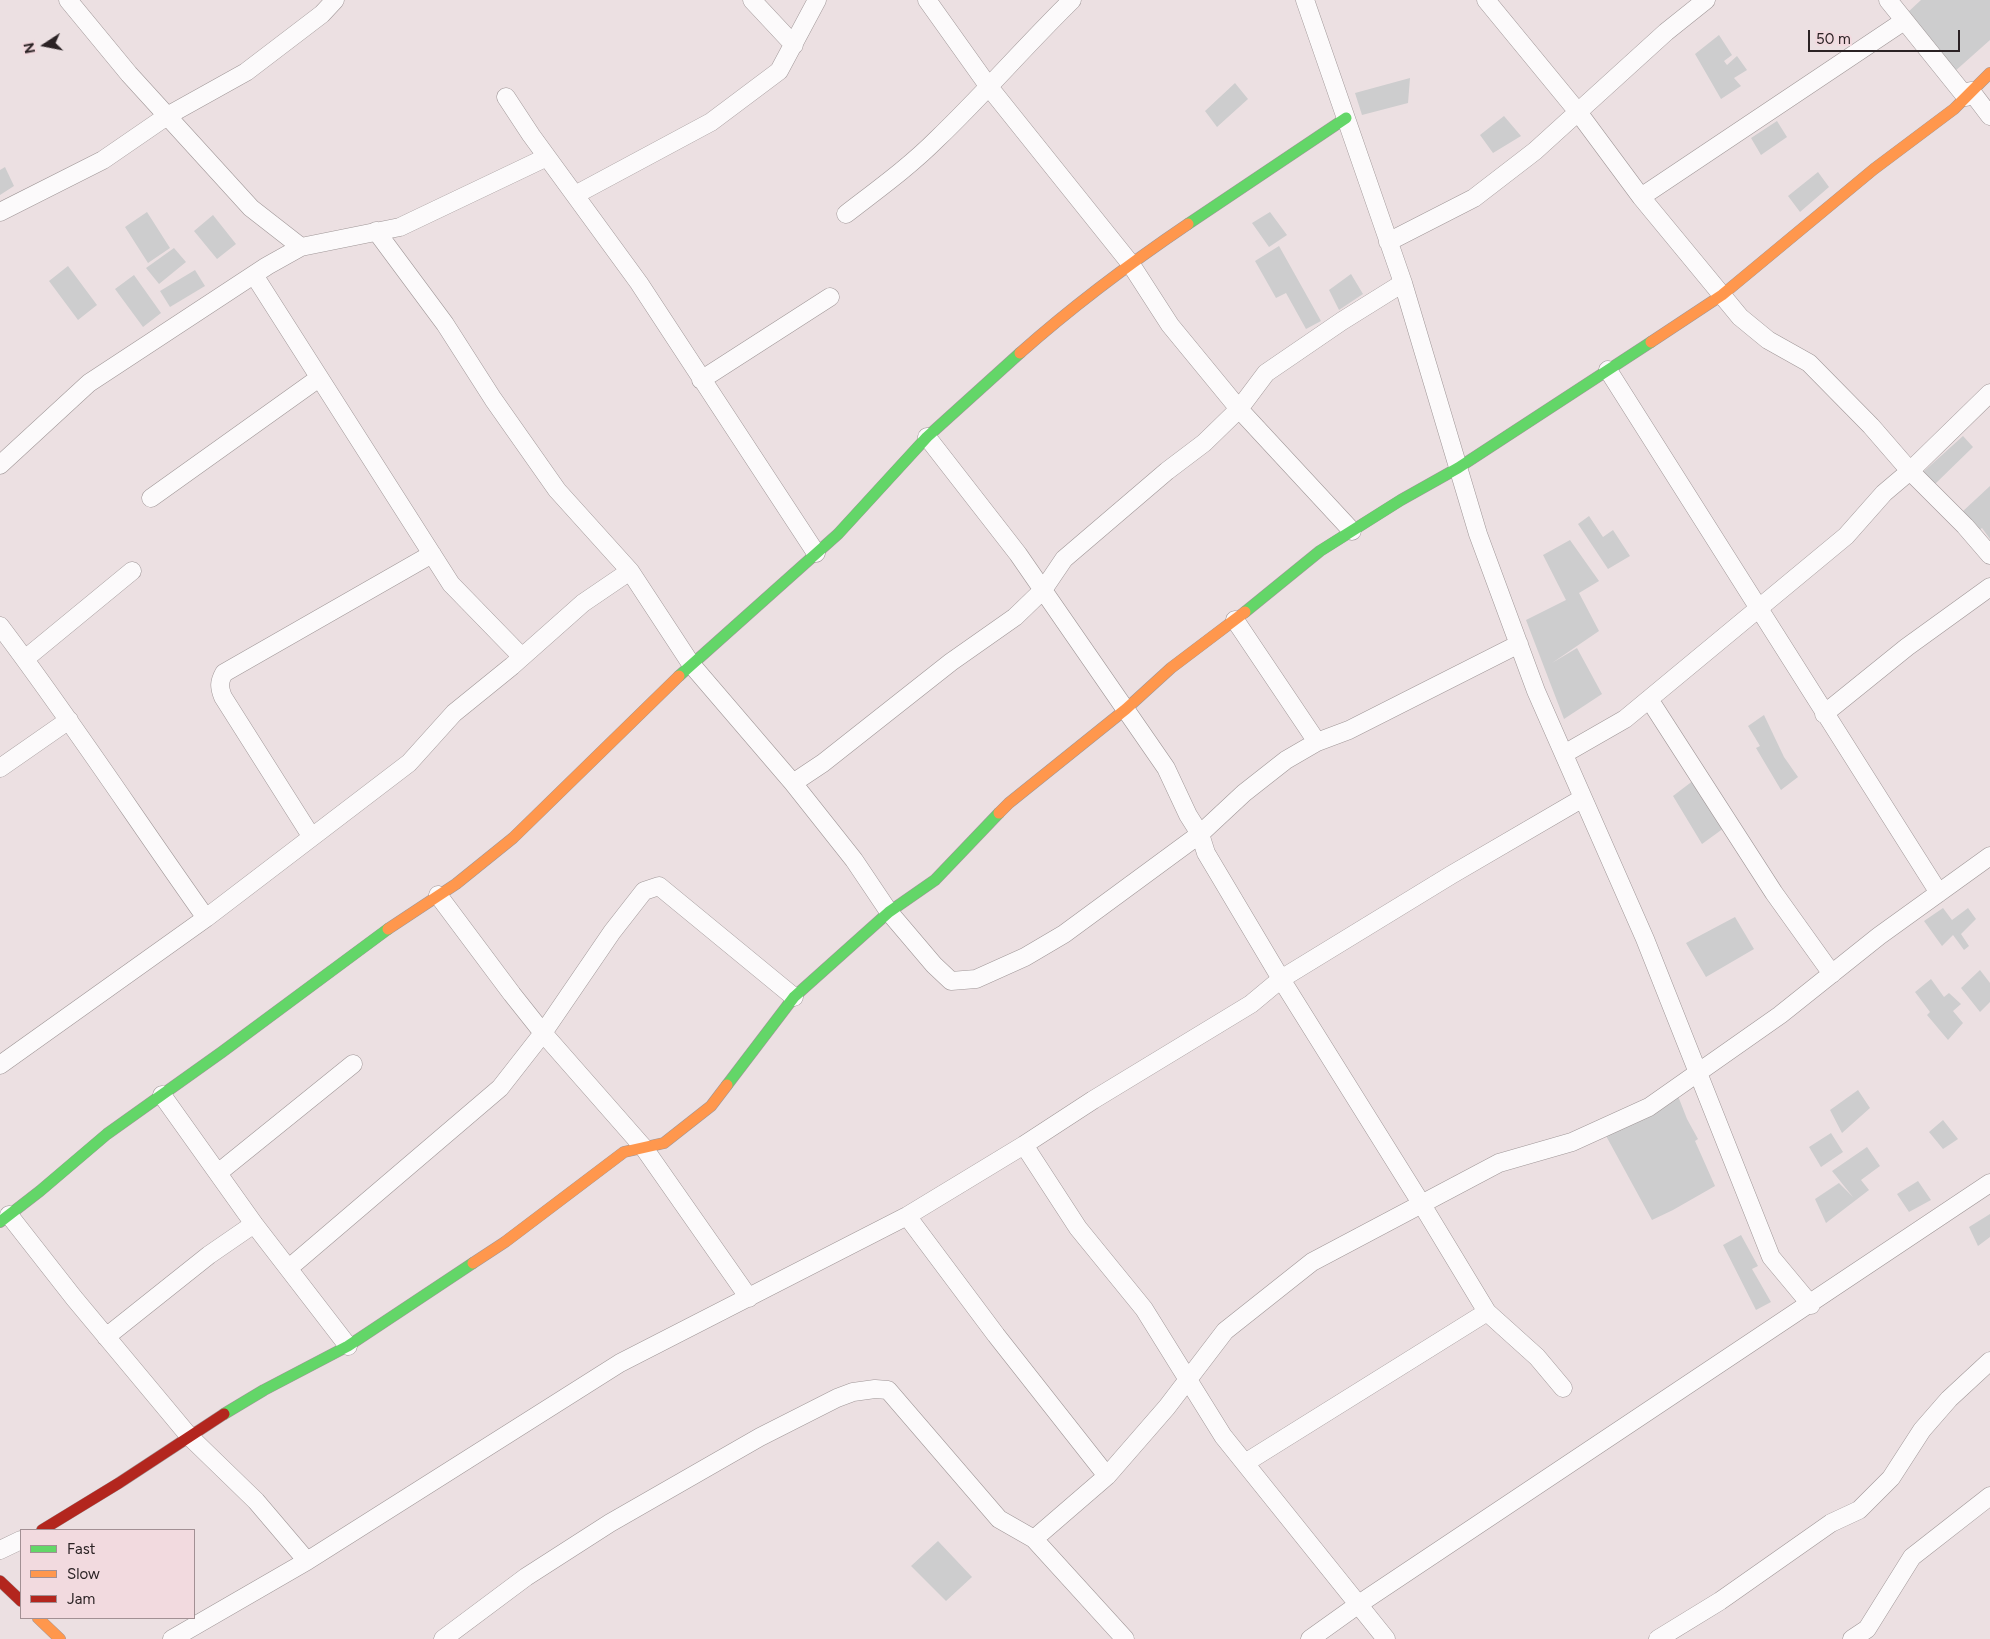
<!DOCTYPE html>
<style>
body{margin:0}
#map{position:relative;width:1990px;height:1639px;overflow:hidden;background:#ece0e2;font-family:Figtree,sans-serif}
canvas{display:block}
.legend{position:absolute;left:20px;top:1529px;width:175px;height:90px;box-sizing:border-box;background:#f2dadf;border:1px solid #a29094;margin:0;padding:6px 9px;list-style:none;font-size:15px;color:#2b2224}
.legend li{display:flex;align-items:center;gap:10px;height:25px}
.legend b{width:25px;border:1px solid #a29094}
.north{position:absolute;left:20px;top:20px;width:50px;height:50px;-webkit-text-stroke:4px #f2dadf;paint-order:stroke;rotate:259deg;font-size:14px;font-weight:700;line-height:20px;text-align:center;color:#2b2224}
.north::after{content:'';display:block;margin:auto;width:18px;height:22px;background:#2b2224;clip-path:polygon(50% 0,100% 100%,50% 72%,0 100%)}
.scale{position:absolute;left:1808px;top:30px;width:152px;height:22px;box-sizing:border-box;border:2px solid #2b2224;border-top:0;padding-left:6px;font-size:15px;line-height:18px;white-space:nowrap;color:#2b2224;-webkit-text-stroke:4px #f2dadf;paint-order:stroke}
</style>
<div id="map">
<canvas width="1990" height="1639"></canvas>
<ul class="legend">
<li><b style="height:6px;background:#63d668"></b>Fast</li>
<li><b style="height:6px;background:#ff974d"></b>Slow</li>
<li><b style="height:6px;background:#b3261e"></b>Jam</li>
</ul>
<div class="north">N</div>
<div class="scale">50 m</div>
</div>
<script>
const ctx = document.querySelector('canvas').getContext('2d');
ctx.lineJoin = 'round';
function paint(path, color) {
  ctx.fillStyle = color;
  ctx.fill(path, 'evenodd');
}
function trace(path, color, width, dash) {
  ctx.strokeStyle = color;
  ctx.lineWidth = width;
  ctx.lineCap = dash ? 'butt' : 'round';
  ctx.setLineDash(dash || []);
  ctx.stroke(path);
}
paint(new Path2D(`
 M 1921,0 L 1990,0 L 1990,40 L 1954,72 L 1907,13 Z
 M 1719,35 L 1732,55 L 1724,61 L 1727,65 L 1737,56 L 1747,70 L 1734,78 L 1741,86 L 1721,99 L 1695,54 Z
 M 1410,78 L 1408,103 L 1362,115 L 1355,93 Z
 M 1235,83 L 1248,99 L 1217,127 L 1205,111 Z
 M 1504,116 L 1521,136 L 1493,153 L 1480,135 Z
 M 1777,121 L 1787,137 L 1761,155 L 1751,138 Z
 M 5,167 L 14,186 L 0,195 L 0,170 Z
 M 1818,172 L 1829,187 L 1800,212 L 1788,196 Z
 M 147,212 L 170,248 L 148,263 L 125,227 Z
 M 1270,212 L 1287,235 L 1269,247 L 1252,223 Z
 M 213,215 L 236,244 L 217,259 L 194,231 Z
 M 1279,246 L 1321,321 L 1306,329 L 1286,293 L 1276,298 L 1255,261 Z
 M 174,248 L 186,262 L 159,284 L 146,268 Z
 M 68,266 L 97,305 L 78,320 L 49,281 Z
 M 195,270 L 205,286 L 170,307 L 160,291 Z
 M 1351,274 L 1363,294 L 1339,310 L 1329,290 Z
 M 134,275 L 161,313 L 143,327 L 115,289 Z
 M 1963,436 L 1973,447 L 1934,485 L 1922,473 Z
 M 1990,486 L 1990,539 L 1982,528 L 1978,531 L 1962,512 Z
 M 1589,516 L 1603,537 L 1613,530 L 1630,556 L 1608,569 L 1578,524 Z
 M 1570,540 L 1599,581 L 1579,593 L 1599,631 L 1552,663 L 1577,648 L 1602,694 L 1564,719 L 1526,620 L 1566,600 L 1543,555 Z
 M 1764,715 L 1784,757 L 1798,777 L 1781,790 L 1756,748 L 1760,746 L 1748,726 Z
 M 1694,780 L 1724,828 L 1702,844 L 1673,796 Z
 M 1943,908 L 1952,920 L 1968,908 L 1976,919 L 1961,934 L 1969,946 L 1964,950 L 1953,935 L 1942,946 L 1924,921 Z
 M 1735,917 L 1754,949 L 1706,977 L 1686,943 Z
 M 1980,970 L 1990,983 L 1990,1002 L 1980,1012 L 1961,988 Z
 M 1931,979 L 1944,997 L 1949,993 L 1961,1004 L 1953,1011 L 1963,1023 L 1948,1040 L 1927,1015 L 1930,1012 L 1915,992 Z
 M 1858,1090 L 1870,1108 L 1842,1133 L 1830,1110 Z
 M 1678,1096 L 1687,1119 L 1698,1139 L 1695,1141 L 1715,1186 L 1673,1210 L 1652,1220 L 1605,1134 Z
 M 1943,1120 L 1958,1139 L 1943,1149 L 1929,1132 Z
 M 1831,1133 L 1843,1152 L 1821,1167 L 1809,1147 Z
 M 1867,1147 L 1880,1166 L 1861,1180 L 1869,1190 L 1826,1223 L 1815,1199 L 1839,1183 L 1853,1197 L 1832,1171 Z
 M 1918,1181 L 1931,1200 L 1909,1212 L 1897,1194 Z
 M 1990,1214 L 1990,1237 L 1978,1246 L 1969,1227 Z
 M 1741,1235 L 1758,1266 L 1752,1269 L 1771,1302 L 1756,1310 L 1723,1245 Z
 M 938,1541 L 972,1577 L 946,1601 L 911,1566 Z`), '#cdcdce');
const street = new Path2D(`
 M 68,0 L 129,74 L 251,208 L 301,247 L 400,227 L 547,157
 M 752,0 L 794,45
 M 927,0 L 989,87 L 1130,263 L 1170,325 L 1239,409 L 1352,531
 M 1305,0 L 1403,283 L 1478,534 L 1536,691 L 1645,939 L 1771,1257 L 1811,1305
 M 1486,0 L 1578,112 L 1641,197 L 1740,317 L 1768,340 L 1809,363 L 1871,426 L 1910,471 L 1965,526 L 1990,555
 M 1888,0 L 1966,97
 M 1971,91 L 1990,116
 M 506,97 L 531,135 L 639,283 L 816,553
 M 575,195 L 711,122 L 779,71 L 817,0
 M 1641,197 L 1904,21
 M 0,212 L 103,160 L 167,116 L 246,72 L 322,14 L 335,0
 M 846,214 C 877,190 909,167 937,139 C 984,94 1026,45 1072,0
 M 376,231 L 445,324 L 493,399 L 557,490 L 630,571 L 691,664 L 793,783 L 854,860 L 889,912 L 934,965 L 951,981 L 976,979 L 1025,957 L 1064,934 L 1200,834 L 1244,793 L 1286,760 L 1317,742 L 1349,730 L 1519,644
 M 1388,242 L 1474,198 L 1535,151 L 1666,32 L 1706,0
 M 254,275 L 451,584 L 522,657
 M 1608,370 L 1939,893
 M 701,380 L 830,297
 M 927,437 L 1018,554 L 1166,768 L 1188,815 L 1200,834 L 1206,853 L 1281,979 L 1421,1203 L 1487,1312 L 1537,1357 L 1563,1388
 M 0,465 L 89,383 L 267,266 L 301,247
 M 151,498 L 319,378
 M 1235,620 L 1317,742
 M 0,626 C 72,721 137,821 206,918
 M 25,659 L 132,571
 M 1649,699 L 1774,893 L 1832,974
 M 1824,714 L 1907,647 L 1990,587
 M 1564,754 L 1625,719 L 1846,536 L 1884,493 L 1910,471 L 1990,393
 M 0,768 L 69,720
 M 793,783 L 823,763 L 951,662 L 1015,617 L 1043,590 L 1064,559 L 1167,471 L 1204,443 L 1239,409 L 1266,373 L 1342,321 L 1403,283
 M 311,836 L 223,697 C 219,687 219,682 224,673 L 432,554
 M 438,895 L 512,994 L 543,1033 L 644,1148 L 749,1298
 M 0,1065 L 206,918 L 409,763 L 454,713 L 512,666 L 583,603 L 630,571
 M 162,1095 L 254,1224 L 348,1346
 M 1024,1145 L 1078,1228 L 1144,1309 L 1223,1436 L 1386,1639
 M 218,1173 L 353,1064
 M 9,1215 L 74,1298 L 189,1436 L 256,1501 L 307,1561
 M 907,1216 L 996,1335 L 1107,1476
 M 289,1268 L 500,1088 L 543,1033 L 612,932 L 644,891 L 659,886 L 794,997
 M 106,1337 L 209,1255 L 254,1224
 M 1245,1463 L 1487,1312
 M 1034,1539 L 1107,1476 L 1167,1407 L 1225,1331 L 1312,1262 L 1499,1163 L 1572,1142 L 1649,1107 L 1780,1015 L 1879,936 L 1990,856
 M 0,1550 L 21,1540
 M 172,1639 L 307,1561 L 620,1363 L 907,1216 L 1024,1145 L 1093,1100 L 1251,1004 L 1281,979 L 1451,875 L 1583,798
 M 443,1639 L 526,1577 L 610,1523 L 760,1437 L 837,1398 L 853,1392 L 875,1389 L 888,1390 L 999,1519 L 1034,1539 L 1125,1639
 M 1310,1639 L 1359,1604 L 1990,1183
 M 1658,1639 L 1720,1601 L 1831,1523 L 1859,1510 L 1891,1478 L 1922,1430 L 1949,1399 L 1990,1361
 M 1852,1639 L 1867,1629 L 1912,1557 L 1990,1496`);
const fast = new Path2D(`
 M 1188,224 L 1346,118
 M 1245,612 L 1320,551 L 1401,500 L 1458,468 L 1651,342
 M 679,676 L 838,534 L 927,437 L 1020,353
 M 727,1085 L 794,997 L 889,912 L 935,880 L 999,813
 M 0,1222 L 40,1191 L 107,1134 L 222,1052 L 388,929
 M 224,1414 L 264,1390 L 348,1346 L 473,1263`);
const slow = new Path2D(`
 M 1651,342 L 1722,295 L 1874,169 L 1954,109 L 1990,73
 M 1020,353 C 1073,306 1129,264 1188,224
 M 999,813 L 1009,803 L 1126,709 L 1171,668 L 1245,612
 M 388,929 L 456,884 L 513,838 L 679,676
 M 473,1263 L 505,1242 L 624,1152 L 664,1143 L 711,1106 L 727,1085
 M 38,1618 L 60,1639`);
const jam = new Path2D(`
 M 42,1530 L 119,1483 L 224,1414
 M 0,1581 L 21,1601`);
trace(street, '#9f9697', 19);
trace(fast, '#9f9697', 12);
trace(slow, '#9f9697', 12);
trace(jam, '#9f9697', 12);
trace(street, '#fcfafb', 18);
trace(fast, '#63d668', 11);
trace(slow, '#ff974d', 11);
trace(jam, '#b3261e', 11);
</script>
